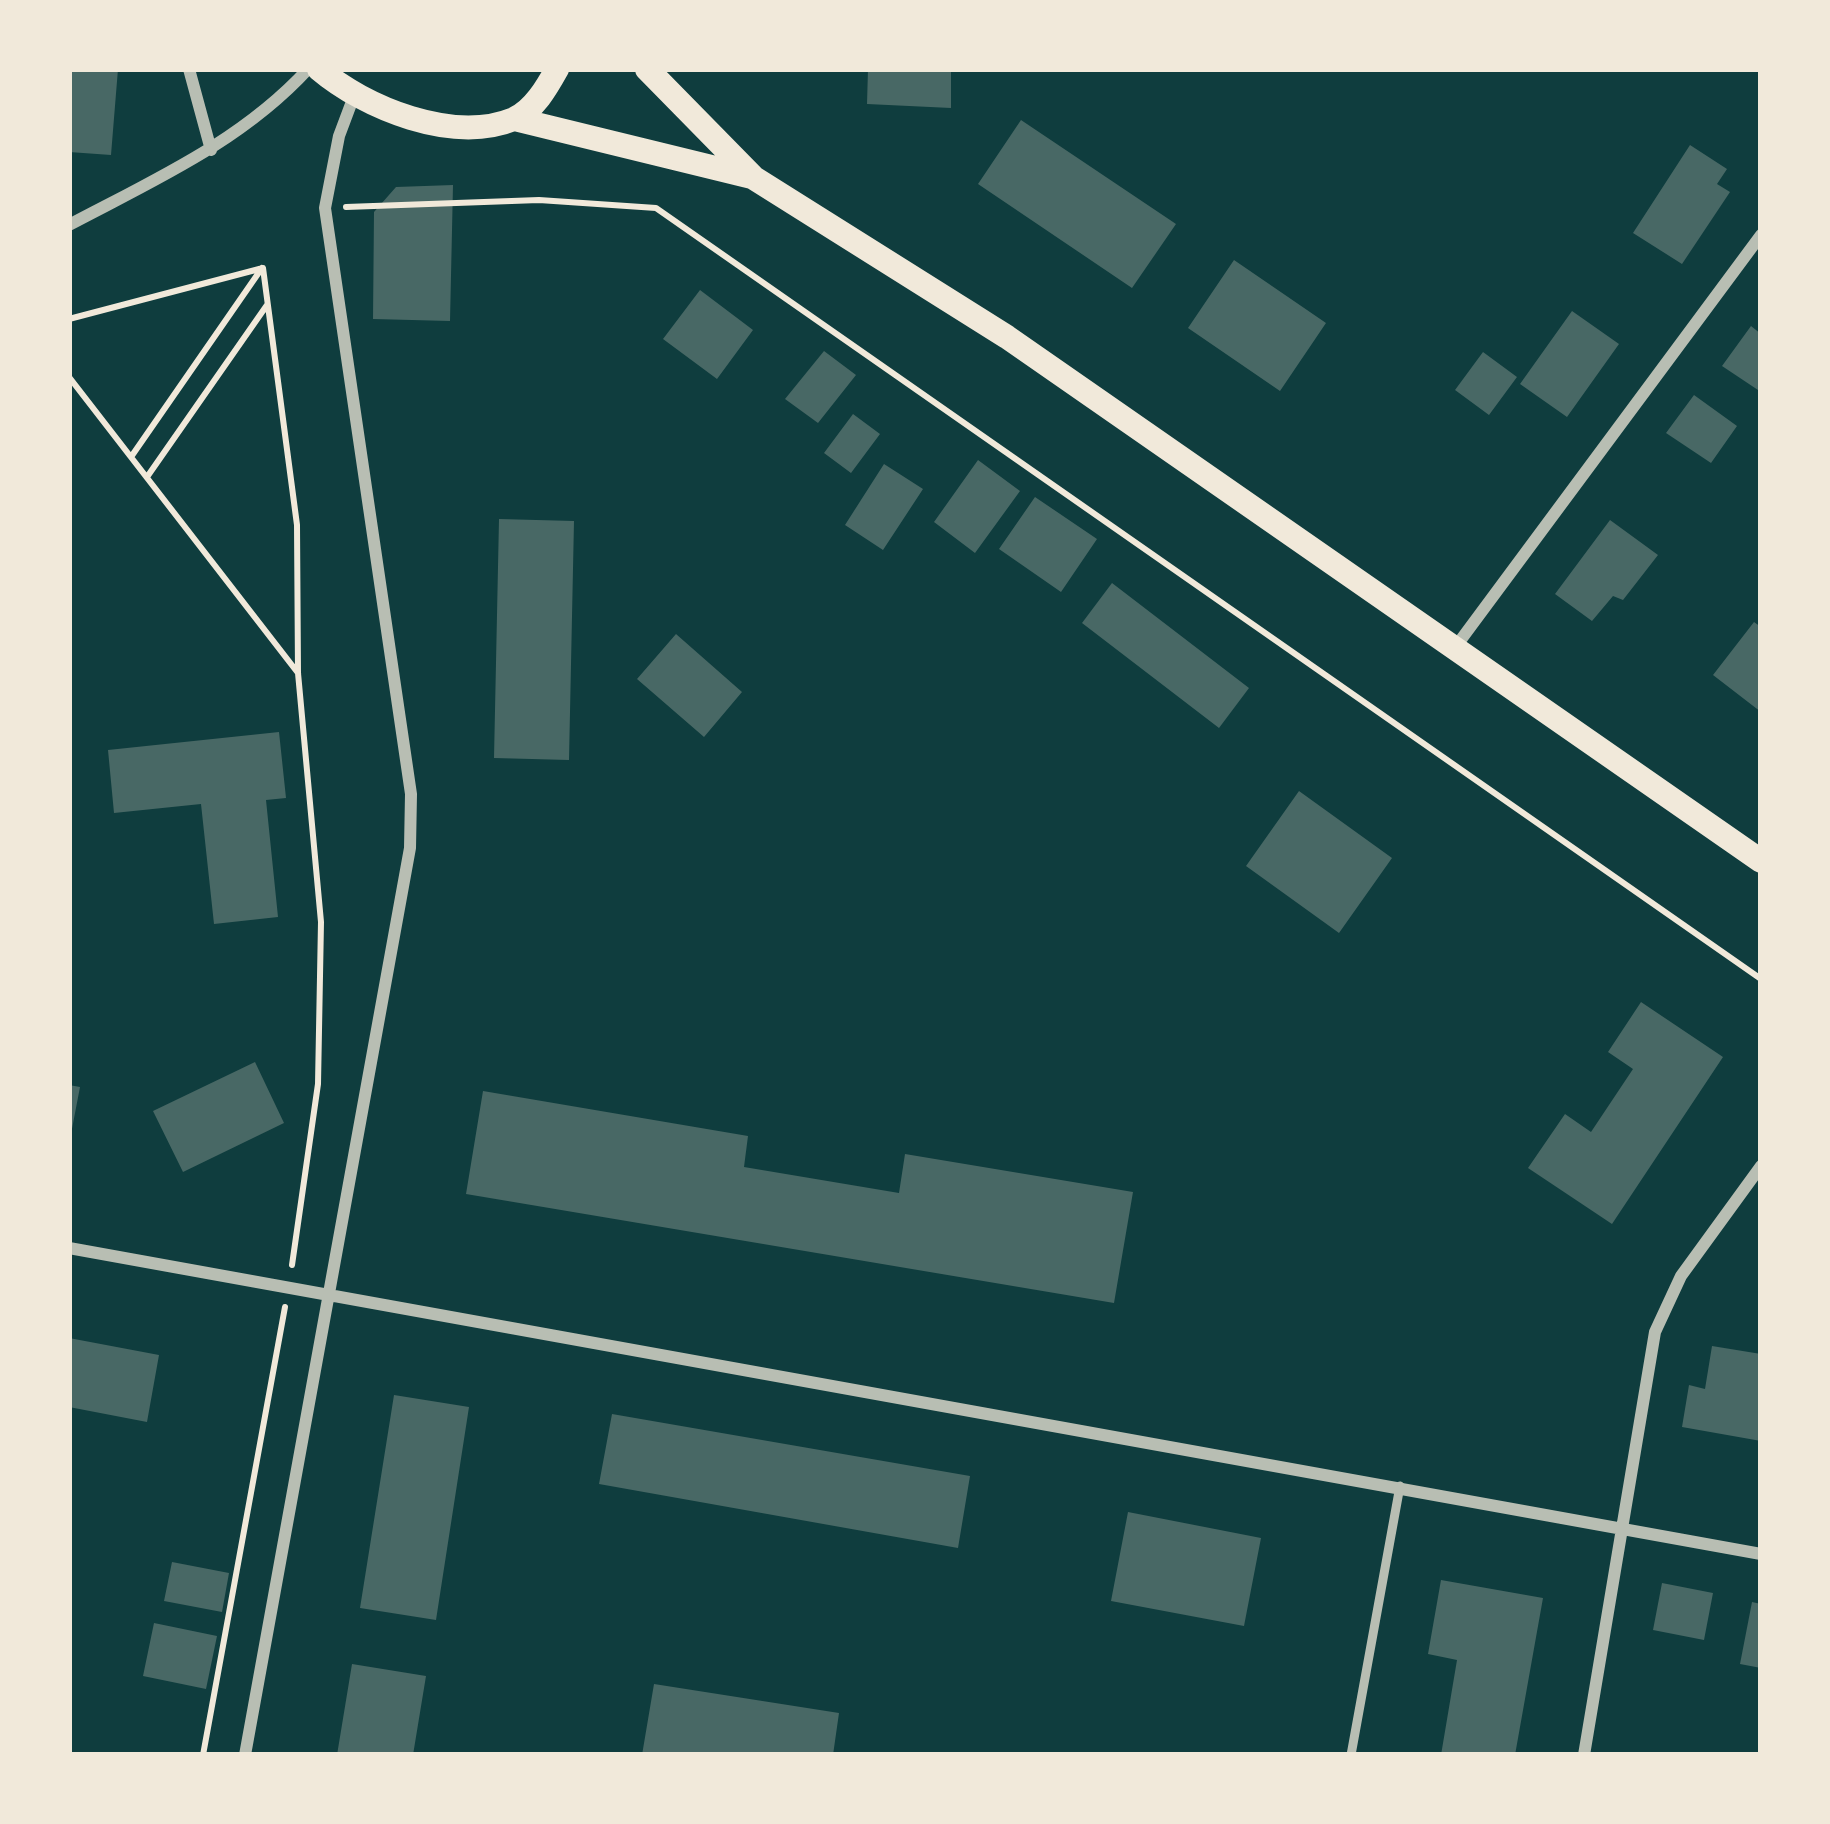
<!DOCTYPE html>
<style>
body{margin:0}
#map{position:relative;width:1830px;height:1824px;overflow:hidden;background:#0f3d3e;font-family:Commissioner,sans-serif}
canvas{display:block}
.frame{position:absolute;inset:0;border:72px solid #f1e9da;pointer-events:none}
</style>
<div id="map">
<canvas width="1830" height="1824"></canvas>
<div class="frame"></div>
</div>
<script>
const ctx = document.querySelector('canvas').getContext('2d');
ctx.lineJoin = 'round';
function paint(path, color) {
  ctx.fillStyle = color;
  ctx.fill(path, 'evenodd');
}
function trace(path, color, width, dash) {
  ctx.strokeStyle = color;
  ctx.lineWidth = width;
  ctx.lineCap = dash ? 'butt' : 'round';
  ctx.setLineDash(dash || []);
  ctx.stroke(path);
}
paint(new Path2D(`
 M 69,69 L 118,69 L 111,155 L 69,152 Z
 M 868,69 L 951,69 L 951,108 L 867,104 Z
 M 1021,120 L 1176,224 L 1132,288 L 978,184 Z
 M 1690,145 L 1727,169 L 1717,184 L 1730,192 L 1682,264 L 1633,233 Z
 M 453,185 L 450,321 L 373,319 L 374,212 L 396,187 Z
 M 1234,260 L 1326,323 L 1280,391 L 1188,328 Z
 M 700,290 L 753,330 L 717,379 L 663,339 Z
 M 1572,311 L 1619,344 L 1567,417 L 1520,384 Z
 M 1751,326 L 1761,334 L 1761,392 L 1722,366 Z
 M 824,351 L 856,375 L 818,423 L 785,399 Z
 M 1483,352 L 1517,377 L 1489,415 L 1455,390 Z
 M 1694,395 L 1737,426 L 1711,463 L 1666,433 Z
 M 853,414 L 880,434 L 851,473 L 824,453 Z
 M 978,460 L 1020,491 L 975,553 L 934,522 Z
 M 884,464 L 923,489 L 883,550 L 845,525 Z
 M 1035,497 L 1097,539 L 1061,592 L 999,549 Z
 M 499,519 L 574,521 L 569,760 L 494,758 Z
 M 1610,520 L 1658,555 L 1623,600 L 1613,596 L 1592,621 L 1555,594 Z
 M 1112,583 L 1249,688 L 1219,728 L 1082,623 Z
 M 1754,622 L 1761,627 L 1761,712 L 1713,675 Z
 M 676,634 L 742,692 L 704,737 L 637,679 Z
 M 279,732 L 286,798 L 266,800 L 278,917 L 214,924 L 201,804 L 114,813 L 108,750 Z
 M 1299,791 L 1392,858 L 1339,933 L 1246,866 Z
 M 1641,1002 L 1723,1057 L 1612,1224 L 1528,1168 L 1565,1114 L 1591,1132 L 1633,1069 L 1608,1052 Z
 M 255,1062 L 284,1123 L 183,1172 L 153,1111 Z
 M 69,1085 L 80,1087 L 71,1134 L 69,1134 Z
 M 483,1091 L 748,1136 L 744,1167 L 899,1193 L 905,1154 L 1133,1192 L 1114,1303 L 466,1194 Z
 M 69,1338 L 159,1355 L 147,1422 L 69,1407 Z
 M 1712,1346 L 1761,1354 L 1761,1441 L 1682,1427 L 1689,1385 L 1705,1389 Z
 M 394,1395 L 469,1407 L 436,1620 L 360,1608 Z
 M 612,1414 L 970,1476 L 958,1548 L 599,1484 Z
 M 1128,1512 L 1261,1538 L 1244,1626 L 1111,1601 Z
 M 172,1562 L 229,1573 L 222,1612 L 164,1601 Z
 M 1441,1580 L 1543,1598 L 1515,1755 L 1441,1755 L 1457,1660 L 1428,1654 Z
 M 1662,1583 L 1713,1593 L 1704,1640 L 1653,1630 Z
 M 1752,1602 L 1761,1604 L 1761,1668 L 1740,1664 Z
 M 154,1623 L 217,1636 L 206,1689 L 143,1676 Z
 M 352,1664 L 426,1676 L 413,1755 L 337,1755 Z
 M 654,1684 L 839,1713 L 833,1755 L 642,1755 Z`), '#486865');
trace(new Path2D(`
 M 346,207 L 539,200 L 656,208 L 1761,979
 M 69,319 L 263,268 L 297,525 L 298,673 L 321,922 L 318,1084 L 292,1265
 M 69,377 L 298,673
 M 131,457 L 262,268
 M 147,477 L 267,305
 M 203,1755 L 285,1307`), '#f1e9da', 6);
trace(new Path2D(`
 M 1351,1755 L 1400,1486`), '#b8beb3', 9);
trace(new Path2D(`
 M 189,69 L 211,150
 M 69,225 C 154,180 242,141 308,69
 M 1454,649 L 1761,235
 M 69,1248 L 1761,1554
 M 245,1755 L 410,848 L 411,794 L 325,208 L 339,136 L 354,96
 M 1584,1755 L 1655,1332 L 1681,1276 L 1761,1166`), '#b8beb3', 12);
trace(new Path2D(`
 M 319,69 C 365,108 453,144 514,119 C 534,110 547,87 557,69
 M 647,69 L 754,178 L 1007,337 L 1761,861
 M 515,119 L 752,177`), '#f1e9da', 24);
</script>
